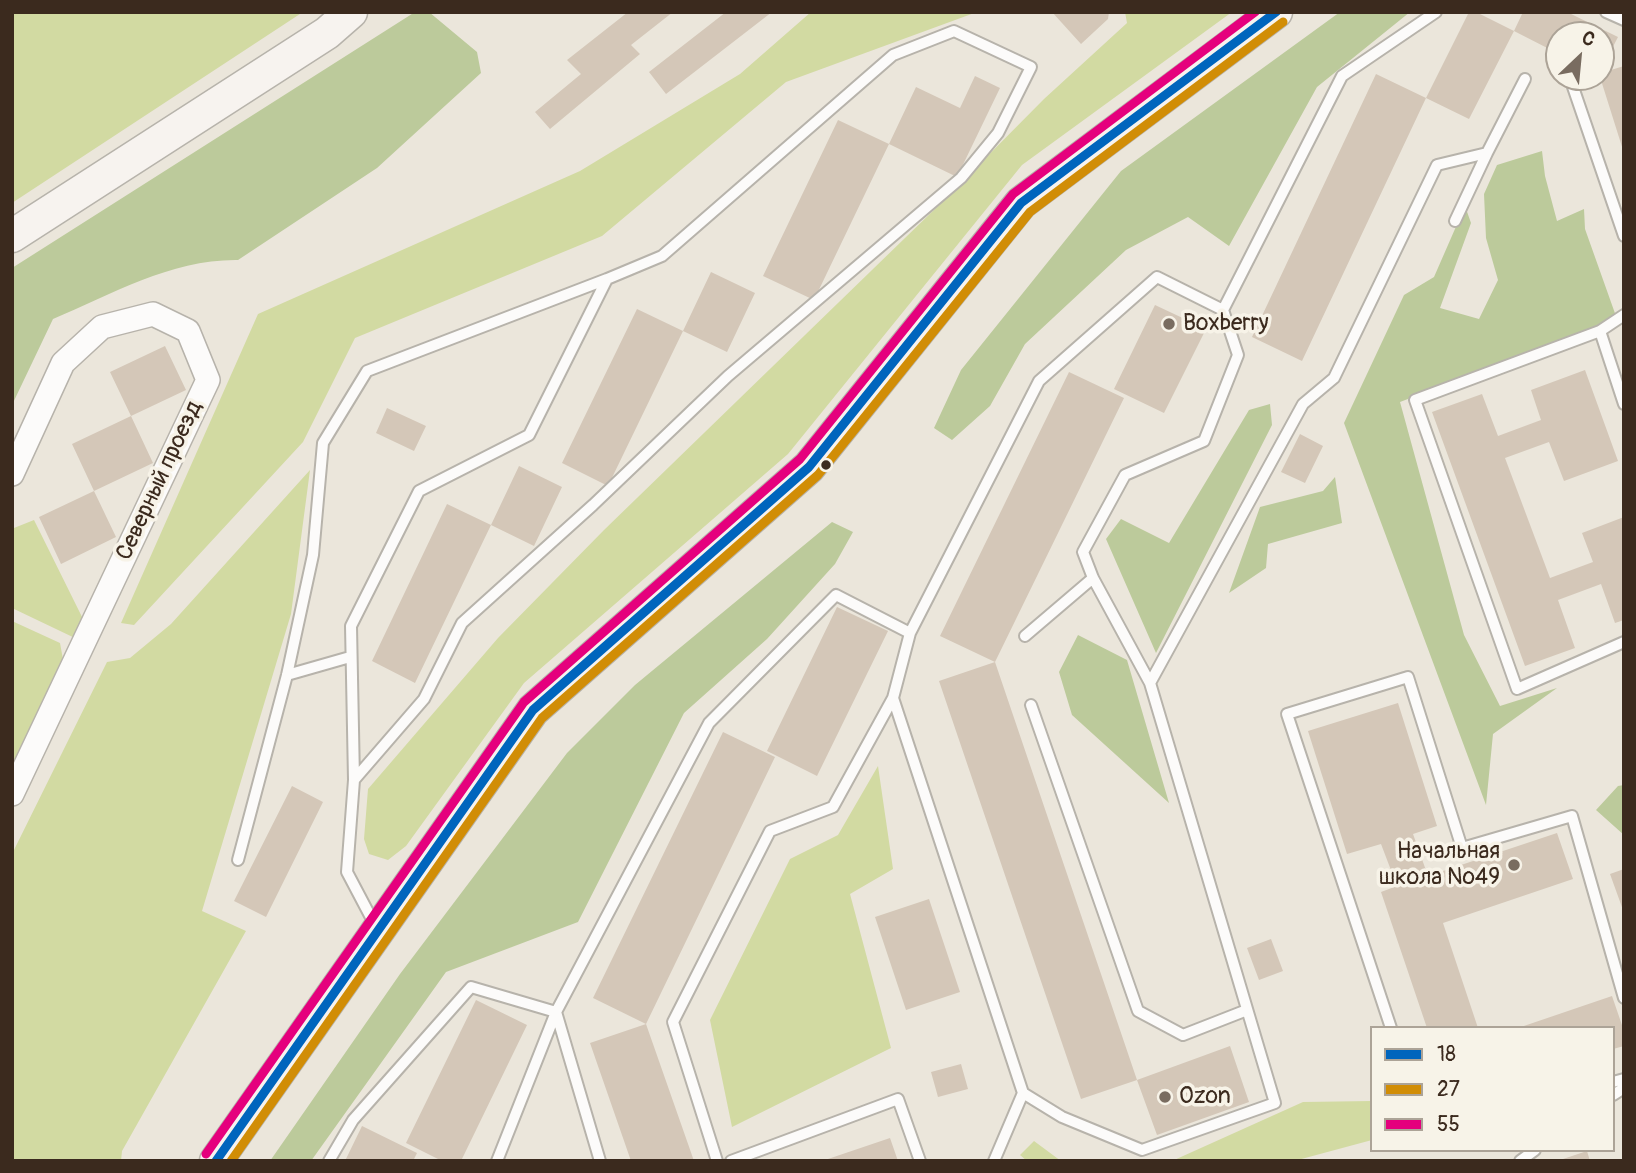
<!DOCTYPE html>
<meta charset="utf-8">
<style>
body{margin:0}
#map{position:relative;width:1636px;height:1173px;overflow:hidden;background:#ebe6db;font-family:Pangolin,sans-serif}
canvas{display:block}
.frame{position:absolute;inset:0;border:14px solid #3b2a1e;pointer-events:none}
.legend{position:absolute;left:1370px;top:1026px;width:245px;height:126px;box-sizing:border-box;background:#f7f3e8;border:2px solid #aca397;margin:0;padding:9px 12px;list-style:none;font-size:21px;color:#3b2a1e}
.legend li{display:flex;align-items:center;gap:14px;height:35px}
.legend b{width:35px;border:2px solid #aca397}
.north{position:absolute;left:1545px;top:21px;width:70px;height:70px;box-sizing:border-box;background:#f7f3e8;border:2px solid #aca397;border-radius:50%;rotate:26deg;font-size:19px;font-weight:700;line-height:28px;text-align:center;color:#3b2a1e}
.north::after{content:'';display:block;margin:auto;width:24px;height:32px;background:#796c60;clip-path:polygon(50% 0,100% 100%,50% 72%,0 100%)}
</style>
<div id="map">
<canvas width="1636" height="1173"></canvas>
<div class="frame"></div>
<ul class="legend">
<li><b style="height:9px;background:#0065bd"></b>18</li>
<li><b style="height:9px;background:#d18d06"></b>27</li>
<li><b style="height:9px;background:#e5007d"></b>55</li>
</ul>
<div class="north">С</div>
</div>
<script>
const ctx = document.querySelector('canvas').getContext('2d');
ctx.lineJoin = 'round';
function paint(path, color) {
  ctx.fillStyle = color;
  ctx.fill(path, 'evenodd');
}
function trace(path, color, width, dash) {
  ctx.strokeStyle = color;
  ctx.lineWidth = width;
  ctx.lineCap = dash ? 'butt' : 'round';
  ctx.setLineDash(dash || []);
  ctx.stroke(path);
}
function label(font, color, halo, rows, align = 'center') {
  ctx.font = font + ' Pangolin,sans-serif';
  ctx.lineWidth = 7;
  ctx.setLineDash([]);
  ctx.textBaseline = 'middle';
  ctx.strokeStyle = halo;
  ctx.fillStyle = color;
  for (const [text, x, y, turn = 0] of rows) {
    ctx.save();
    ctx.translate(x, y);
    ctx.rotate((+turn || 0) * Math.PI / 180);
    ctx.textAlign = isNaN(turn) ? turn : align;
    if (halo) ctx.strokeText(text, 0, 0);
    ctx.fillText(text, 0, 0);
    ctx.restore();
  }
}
paint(new Path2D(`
 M 12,12 L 303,12 L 12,203 Z
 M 811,12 L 977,12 L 786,82 L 602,236 L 355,338 L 303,442 L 134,625 L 121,623 L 258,314 L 580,171 L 740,74 Z
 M 1125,12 L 1232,12 L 1022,165 L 788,454 L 524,683 L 406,846 L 388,860 L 369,854 L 364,839 L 368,789 L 498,638 L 604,530 L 939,205 L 1044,99 L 1127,23 Z
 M 310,470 L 291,614 L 202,911 L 246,931 L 122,1151 L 121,1161 L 12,1161 L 12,854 L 107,662 L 130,658 L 171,624 Z
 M 34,520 L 85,623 L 79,640 L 12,608 L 12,532 L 14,528 Z
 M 12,621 L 60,643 L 64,665 L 12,783 Z
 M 878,766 L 893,869 L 850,894 L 891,1048 L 732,1127 L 710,1020 L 790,859 L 838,835 Z
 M 1372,1101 L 1372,1140 L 1294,1161 L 1172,1161 L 1303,1102 Z
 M 1034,1141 L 1061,1161 L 1027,1161 L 1020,1155 Z`), '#d2daa2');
paint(new Path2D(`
 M 415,12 L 429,12 L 477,52 L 481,73 L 377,168 L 238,260 C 172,259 112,294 53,319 L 12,405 L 12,268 Z
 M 1340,12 L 1410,12 L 1317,87 L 1229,246 L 1188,217 L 1126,250 L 1025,344 L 990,406 L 952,440 L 934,428 L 961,370 L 1121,171 Z
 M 1542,151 L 1545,176 L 1557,221 L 1584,209 L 1585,229 L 1617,319 L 1400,402 L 1464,635 L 1500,706 L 1557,688 L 1493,734 L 1486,805 L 1344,423 L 1404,295 L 1434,277 L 1465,206 L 1471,223 L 1440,308 L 1479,319 L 1498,280 L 1486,238 L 1484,194 L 1497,165 Z
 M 1270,404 L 1272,425 L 1156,653 L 1106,539 L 1121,519 L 1169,543 L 1249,410 Z
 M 1335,477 L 1342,523 L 1268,544 L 1266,568 L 1229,593 L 1260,507 L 1323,491 Z
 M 832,522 L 853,532 L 835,564 L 767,639 L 684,713 L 578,922 L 446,972 L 311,1161 L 270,1161 L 400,974 L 567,753 L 635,685 Z
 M 1078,635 L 1127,660 L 1169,803 L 1072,715 L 1059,672 Z
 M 1624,785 L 1624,835 L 1596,810 L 1618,786 Z`), '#bcca9b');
paint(new Path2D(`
 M 628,12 L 673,12 L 631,45 L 640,54 L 550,129 L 535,112 L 581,74 L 567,60 Z
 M 726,12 L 772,12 L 666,94 L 649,72 Z
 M 1052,12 L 1109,12 L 1108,19 L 1081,44 Z
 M 1469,12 L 1476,12 L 1514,31 L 1469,119 L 1426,98 Z
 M 1523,12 L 1567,12 L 1618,37 L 1601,70 L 1601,35 L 1559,35 L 1559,54 L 1514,31 Z
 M 1624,66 L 1624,150 L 1623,150 L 1600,77 L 1601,73 Z
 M 1376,74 L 1426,98 L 1302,361 L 1252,337 Z
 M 975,76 L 1000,88 L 957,177 L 889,144 L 916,87 L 960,108 Z
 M 838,120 L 889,144 L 814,300 L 763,276 Z
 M 711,272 L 755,293 L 727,352 L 683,331 Z
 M 1155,305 L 1206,329 L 1164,413 L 1114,389 Z
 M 637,309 L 683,331 L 608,486 L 562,463 Z
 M 165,346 L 186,390 L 131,416 L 110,372 Z
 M 1585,370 L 1618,461 L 1564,481 L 1549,442 L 1505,458 L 1550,578 L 1593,562 L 1582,533 L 1624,517 L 1624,620 L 1615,623 L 1601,584 L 1558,600 L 1575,648 L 1525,666 L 1432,412 L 1482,394 L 1498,436 L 1541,420 L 1531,390 Z
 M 1069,372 L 1124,398 L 995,662 L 940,636 Z
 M 387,408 L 426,426 L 414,451 L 376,433 Z
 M 131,416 L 153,463 L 94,491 L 72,444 Z
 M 1300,434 L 1323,446 L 1305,483 L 1281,472 Z
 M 519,466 L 562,487 L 534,546 L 491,525 Z
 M 94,491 L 116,537 L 61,564 L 39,517 Z
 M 447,504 L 491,525 L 415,683 L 372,661 Z
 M 837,607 L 888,631 L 817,776 L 767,751 Z
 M 995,662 L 1137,1080 L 1081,1099 L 939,681 Z
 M 1398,703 L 1437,826 L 1413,834 L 1428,876 L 1557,833 L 1573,879 L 1443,923 L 1478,1028 L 1427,1028 L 1381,892 L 1397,886 L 1381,844 L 1347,854 L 1308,731 Z
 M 723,732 L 775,757 L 646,1024 L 593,998 Z
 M 292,786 L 323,802 L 266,917 L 234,901 Z
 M 1624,869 L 1624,910 L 1623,910 L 1610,874 Z
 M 929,899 L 960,992 L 906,1010 L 875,917 Z
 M 1271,939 L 1283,971 L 1259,980 L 1247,948 Z
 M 1612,996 L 1624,1031 L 1624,1046 L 1613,1049 L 1613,1028 L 1518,1028 Z
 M 476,1000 L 527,1025 L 461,1161 L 442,1161 L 406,1143 Z
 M 646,1024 L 694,1161 L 631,1161 L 590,1043 Z
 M 1230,1046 L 1249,1102 L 1157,1135 L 1137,1080 Z
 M 961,1064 L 968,1089 L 938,1097 L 931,1072 Z
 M 362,1126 L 417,1153 L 413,1161 L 345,1161 Z
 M 890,1138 L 898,1161 L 825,1161 L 825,1160 Z
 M 1587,1151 L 1590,1161 L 1560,1161 L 1560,1160 Z`), '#d4c7b8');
const lane = new Path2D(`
 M 1436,12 L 1342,76 L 1223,310 L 1238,355 L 1204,441 L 1125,475 L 1083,552 L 1093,578 L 1150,683 L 1303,404 L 1334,378 L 1437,165 L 1487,153 L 1525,79
 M 1606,12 L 1624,20
 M 1573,87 L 1624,236
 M 1455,221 L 1487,153
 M 1624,315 L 1600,331 L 1415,400 L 1517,689 L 1624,642
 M 1600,331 L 1624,404
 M 1025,636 L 1093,578
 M 287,675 L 350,657
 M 1150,683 L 1275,1103 L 1142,1150 L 1062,1117 L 1023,1093 L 893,698 L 910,633 L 1039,381 L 1157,277 L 1223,310
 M 1031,705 L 1138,1011 L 1183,1035 L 1247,1010
 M 354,780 L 351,626 L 419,491 L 529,435 L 607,279 L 662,256 L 893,55 L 954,31 L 1031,67 L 998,133 L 961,178 L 728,376 L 593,505 L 462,623 L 424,699 L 354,780 L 347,872 L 376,927
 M 238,860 L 287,675 L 313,555 L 323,443 L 367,371 L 607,279
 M 1391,1028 L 1287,714 L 1408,677 L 1462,848 L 1572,816 L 1624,998
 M 1613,1082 L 1624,1079
 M 1613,1095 L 1624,1088
 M 329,1161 L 353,1120 L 471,987 L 556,1012 L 497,1161
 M 600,1161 L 556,1012 L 709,723 L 836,595 L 910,633
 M 717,1161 L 673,1022 L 770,831 L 833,807 L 893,698
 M 731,1161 L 898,1099 L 920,1161
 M 994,1161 L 1023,1093
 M 1520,1161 L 1535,1150`);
const street = new Path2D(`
 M 12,474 L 63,363 L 102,327 L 153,314 L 188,331 L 208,380 L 12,794`);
const secondary = new Path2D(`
 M 12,236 L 327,33 L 351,12
 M 216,1161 L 533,710 L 809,467 L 1021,203 L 1276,12`);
trace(lane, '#b7b3ab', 14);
trace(street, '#b7b3ab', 26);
trace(secondary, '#b7b3ab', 35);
trace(lane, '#fcfbfa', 10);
trace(street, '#fcfbfa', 23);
trace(secondary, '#f7f3ef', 32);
trace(new Path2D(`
 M 216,1161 L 533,710 L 809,467 L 1021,203 L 1276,12`), '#0065bd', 9);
trace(new Path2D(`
 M 231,1161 L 542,718 L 818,475 L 1030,212 L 1283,22`), '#d18d06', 9);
trace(new Path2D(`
 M 206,1154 L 524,702 L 800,459 L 1013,194 L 1255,12`), '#e5007d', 9);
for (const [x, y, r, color] of [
 [1169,324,7,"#796c60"],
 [826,465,6,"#3b2a1e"],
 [1514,865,7,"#796c60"],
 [1165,1097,7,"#796c60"]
]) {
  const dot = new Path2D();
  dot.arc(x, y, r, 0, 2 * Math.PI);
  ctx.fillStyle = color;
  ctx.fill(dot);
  trace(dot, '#f7f3e8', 2.5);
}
label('23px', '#3b2a1e', '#f7f3e8', [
 ["Boxberry",1183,324],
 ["Начальная",1500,852,"right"],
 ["школа №49",1500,878,"right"],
 ["Ozon",1179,1097]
], 'left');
label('23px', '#3b2a1e', '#f7f3e8', [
 ["Северный проезд",160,481,-65]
]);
</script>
